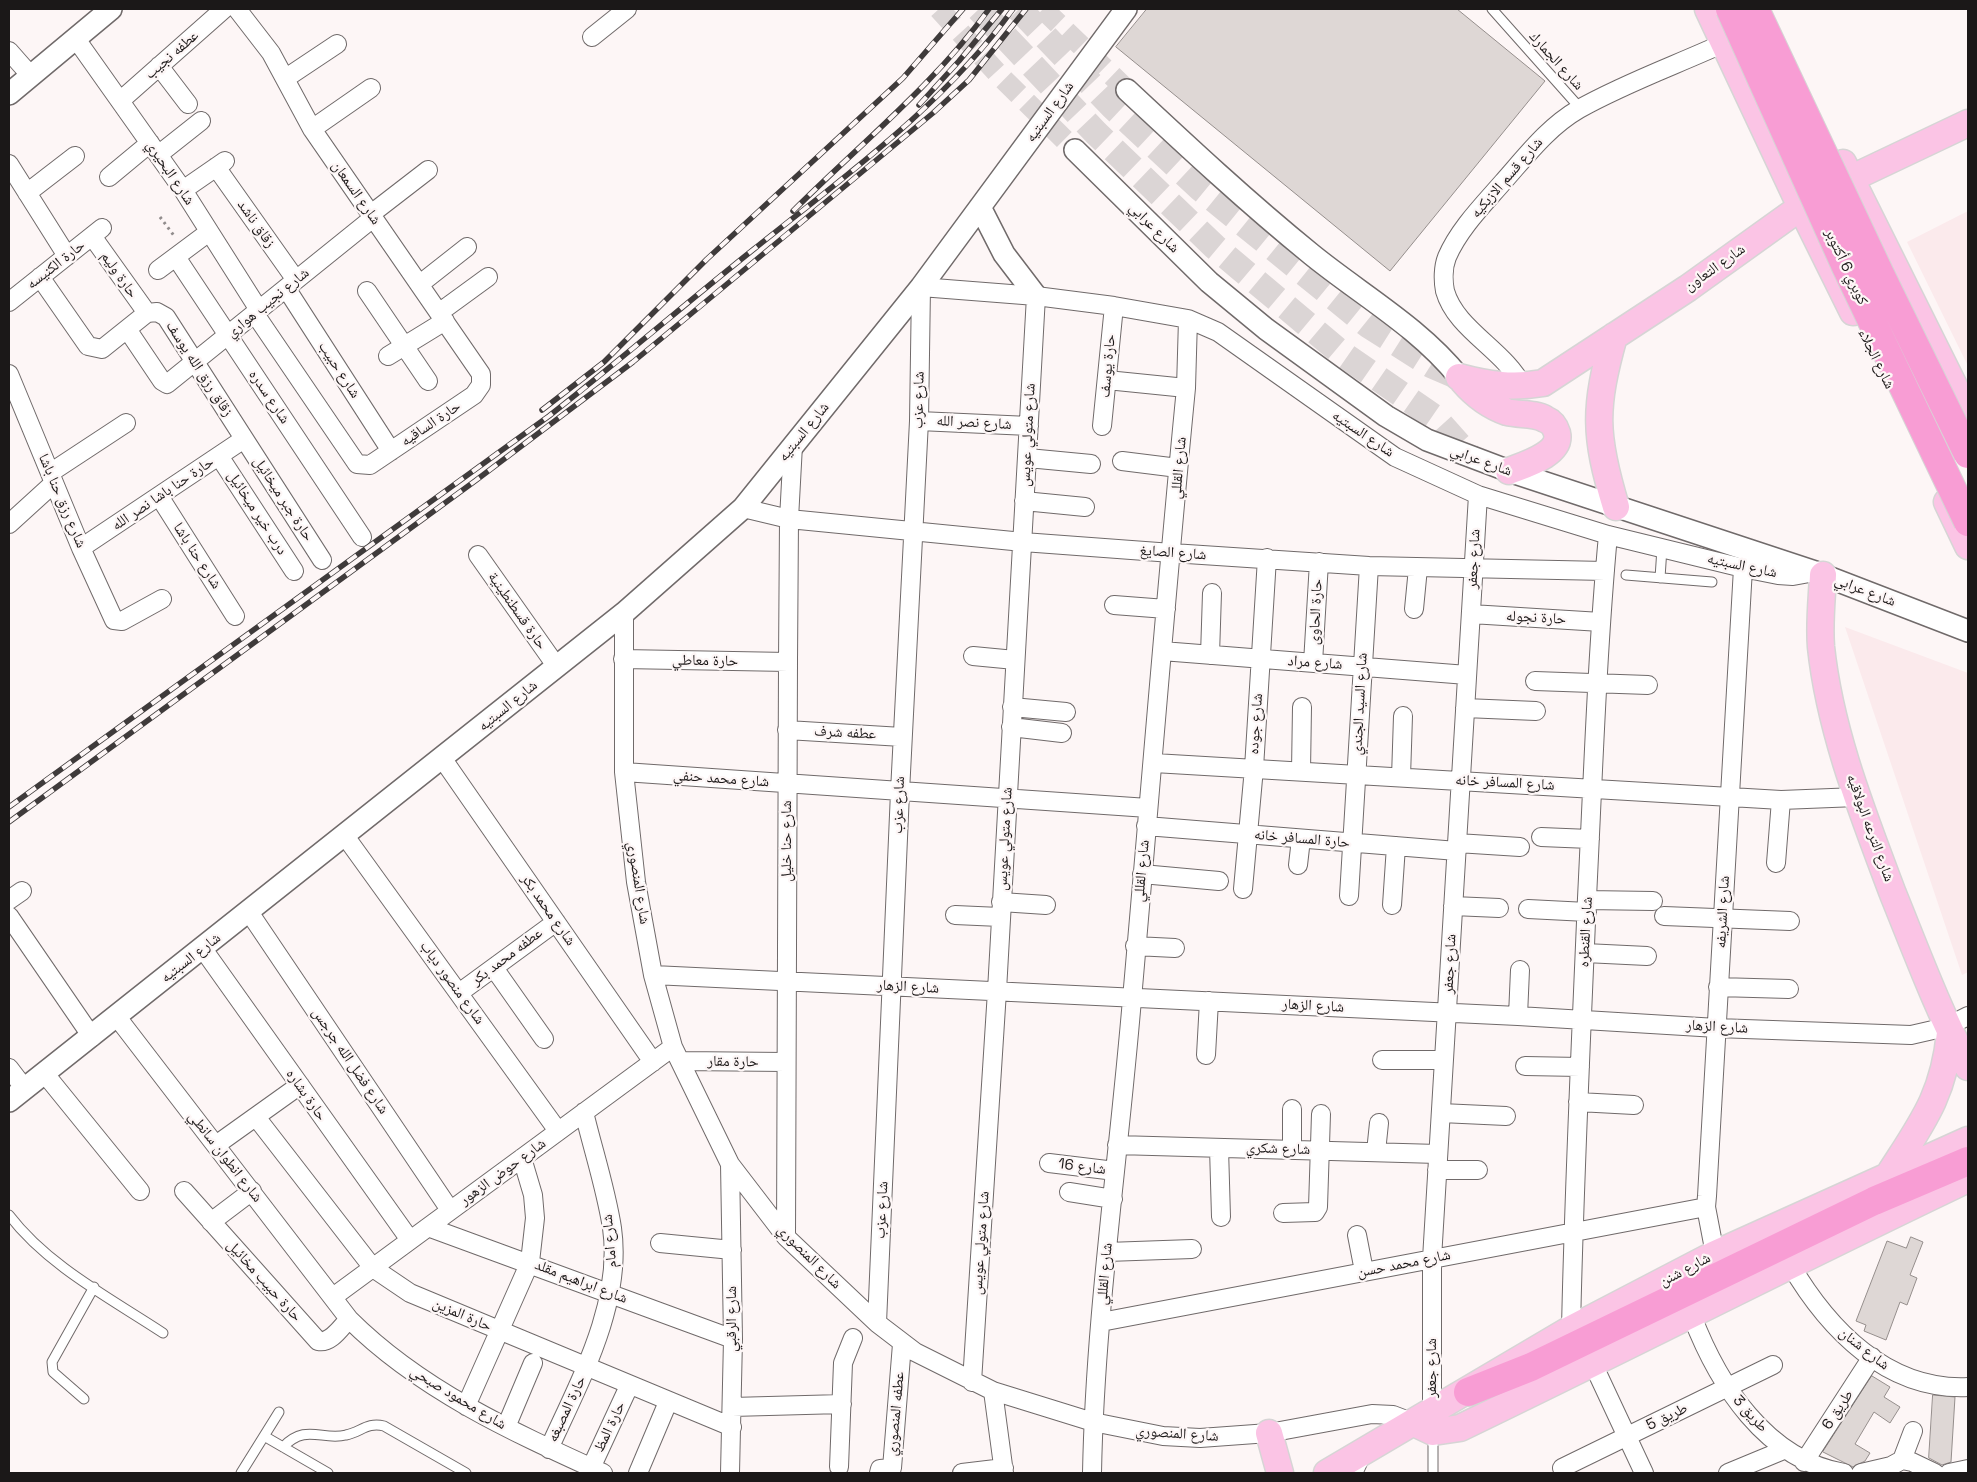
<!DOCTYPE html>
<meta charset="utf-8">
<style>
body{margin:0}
#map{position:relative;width:1977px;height:1482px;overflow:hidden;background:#fdf6f6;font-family:"Space Grotesk",sans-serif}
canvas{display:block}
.frame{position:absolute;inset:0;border:10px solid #1b1818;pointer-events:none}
</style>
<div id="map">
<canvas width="1977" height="1482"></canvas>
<div class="frame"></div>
</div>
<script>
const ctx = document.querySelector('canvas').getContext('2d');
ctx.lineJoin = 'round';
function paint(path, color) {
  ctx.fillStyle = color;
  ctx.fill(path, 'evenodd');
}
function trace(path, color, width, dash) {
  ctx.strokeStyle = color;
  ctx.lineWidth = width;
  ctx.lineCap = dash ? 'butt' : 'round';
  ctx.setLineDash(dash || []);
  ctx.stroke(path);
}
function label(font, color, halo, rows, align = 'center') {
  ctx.font = font + ' "Space Grotesk","Noto Naskh Arabic",sans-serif';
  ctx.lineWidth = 4.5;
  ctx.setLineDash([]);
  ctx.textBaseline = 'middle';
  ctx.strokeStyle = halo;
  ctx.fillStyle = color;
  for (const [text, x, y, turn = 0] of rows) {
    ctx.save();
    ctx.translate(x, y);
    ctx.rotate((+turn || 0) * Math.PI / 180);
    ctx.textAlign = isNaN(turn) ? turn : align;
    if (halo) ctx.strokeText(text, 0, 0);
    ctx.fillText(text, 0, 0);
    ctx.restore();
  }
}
paint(new Path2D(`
 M 1968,211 L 1968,366 L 1907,242 Z
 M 1845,627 L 1968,673 L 1968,972 L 1962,975 Z`), '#fbeaec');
const building = new Path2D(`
 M 1147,9 L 1457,9 L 1545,81 L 1390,271 L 1116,47 Z
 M 1911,1237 L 1923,1242 L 1910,1275 L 1917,1278 L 1907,1305 L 1900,1302 L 1886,1340 L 1864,1331 L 1866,1325 L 1856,1321 L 1887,1241 L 1906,1248 Z
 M 1872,1376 L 1890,1387 L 1884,1397 L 1900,1407 L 1890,1423 L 1874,1412 L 1855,1444 L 1870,1453 L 1865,1461 L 1853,1467 L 1823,1452 Z
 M 1933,1395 L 1955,1397 L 1951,1462 L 1942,1465 L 1929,1458 Z`);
paint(building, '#ded7d5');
trace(building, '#958e8c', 1);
trace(new Path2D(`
 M 939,9 L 1000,76 L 1075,150
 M 1043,9 L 1127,90`), '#dbd5d5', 21, [21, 11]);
trace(new Path2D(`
 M 979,9 L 1096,133 L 1215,247 L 1340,352 L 1434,417 L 1470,457
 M 1019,9 L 1113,107 L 1201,189 L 1368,325 L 1431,365 L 1459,377`), '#dbd5d5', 26, [26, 13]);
const service = new Path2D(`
 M 1492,9 L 1580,108
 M 1626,575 L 1712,582
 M 1660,578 L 1662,548
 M 9,1215 C 48,1266 110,1298 163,1333
 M 84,1399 L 53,1372 L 52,1362 L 94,1287
 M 1433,1434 L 1433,1473
 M 264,1436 L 328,1473
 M 283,1447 C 306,1423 322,1441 346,1435 C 361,1432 367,1422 384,1426 L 466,1473
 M 241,1473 L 279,1412
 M 1358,1473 L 1365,1458`);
const minor = new Path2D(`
 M 237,9 L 271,53 L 312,129 L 481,374 L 481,385 L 474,395 L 370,465 L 357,464 L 255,314
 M 592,37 L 627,9
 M 76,39 L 183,190 L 259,310
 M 9,51 L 31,76
 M 159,66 L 188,104
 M 286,78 L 337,44
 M 120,101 L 224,9
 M 312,129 L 371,88
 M 158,155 L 201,121
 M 9,164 L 67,256
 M 216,167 L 296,280
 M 109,177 L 150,143
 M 183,190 L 225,161
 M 27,193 L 75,156
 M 371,214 L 428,170
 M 92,236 L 147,313
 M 176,257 L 362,537
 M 158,270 L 209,232
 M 40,277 L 88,346 L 102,349 L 147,313 L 157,312 L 166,317 L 322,560
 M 420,284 L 467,247
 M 286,288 L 391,451
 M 367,291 L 428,381
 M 9,302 L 102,228
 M 440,312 L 488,277
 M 127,329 L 162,381 L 167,384 L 373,218
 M 388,356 L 445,321
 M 9,374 L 81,548 L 114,620 L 122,621 L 162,599
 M 1107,380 L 1186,388
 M 1523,387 C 1505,350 1456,330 1445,291 C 1443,281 1443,267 1447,257 C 1459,229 1483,205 1503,182 C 1527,155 1548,127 1579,109 C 1625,83 1676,65 1724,43
 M 919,421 L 1029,426
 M 1102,426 L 1114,306
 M 219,456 L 294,571
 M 1028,458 L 1091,464
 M 1122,461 L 1178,468
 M 50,473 L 126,423
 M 159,496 L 235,616
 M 1024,501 L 1085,507
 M 743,508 L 789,519 L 1023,542 L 1172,553 L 1369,566 L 1605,571
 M 9,524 L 54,483
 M 81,548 L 244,439
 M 478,555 L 557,667
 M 1114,605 L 1166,609
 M 1414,609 L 1418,568
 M 624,613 L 624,772 L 636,882 L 653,975 L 673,1047 L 730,1164 L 786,1237 L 877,1323 L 915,1352 L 993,1391 L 1093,1422 L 1163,1436 L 1200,1438 L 1269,1433 L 1372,1414 L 1393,1415 L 1414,1423
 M 1471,614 L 1601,622
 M 1162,651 L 1467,675
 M 1210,655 L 1212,593
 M 973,656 L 1015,660
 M 623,659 L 788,662
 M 1313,663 L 1319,562
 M 1535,681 L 1648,685
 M 1012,707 L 1066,712
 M 1465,708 L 1536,711
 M 1011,727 L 1062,733
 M 787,730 L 902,737
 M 442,758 L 653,1062
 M 1154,763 L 1781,800 L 1857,797
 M 1301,771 L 1302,707
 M 624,772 L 1148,808
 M 1401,777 L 1403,716
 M 1146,826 L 1457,851
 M 345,836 L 558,1131
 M 1541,837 L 1590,839
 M 1457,843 L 1520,847
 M 1776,863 L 1781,800
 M 1298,865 L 1301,839
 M 1142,874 L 1219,881
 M 1243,889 L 1254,768 L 1267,558
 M 1349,896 L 1369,566
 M 9,900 L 22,891
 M 1587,900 L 1653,901
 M 1001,902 L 1046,905
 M 1392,905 L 1396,846
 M 1453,906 L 1499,908
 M 1528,909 L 1587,912
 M 249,912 L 450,1210
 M 955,915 L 1000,917
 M 9,916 L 92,1037
 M 1664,916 L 1790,921
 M 1135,946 L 1175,948
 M 203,949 L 410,1240
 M 1585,953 L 1647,956
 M 494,968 L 544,1039
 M 653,975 L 1518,1016 L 1717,1028 L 1911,1035 L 1946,1027 L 1968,1016
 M 1718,987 L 1789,989
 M 459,993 L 556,922
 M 1518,1016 L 1520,970
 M 117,1017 L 349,1319 C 420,1390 513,1432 603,1473
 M 1206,1055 L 1209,1001
 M 1382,1060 L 1444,1060
 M 680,1061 L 786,1062
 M 1525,1066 L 1580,1067
 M 9,1068 L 25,1089
 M 45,1074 L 140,1191
 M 1578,1102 L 1634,1105
 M 1441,1113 L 1506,1116
 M 256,1117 L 373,1268 L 410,1293 L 732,1427
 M 216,1145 L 300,1085
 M 1117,1145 L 1438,1154
 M 1219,1148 L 1221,1217
 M 1292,1149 L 1292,1109
 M 1376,1152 L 1379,1123
 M 1049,1163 L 1115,1171
 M 730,1164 L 733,1339 L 730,1473
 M 1437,1170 L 1478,1170
 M 184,1191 L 318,1341 C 331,1344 341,1327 349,1319
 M 1069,1192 L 1113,1199
 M 1283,1213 L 1315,1212 L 1318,1207 L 1321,1114
 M 211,1222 L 252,1191
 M 428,1227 L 733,1339
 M 1357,1235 L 1364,1271
 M 786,1237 L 788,662 L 789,519 L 793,445
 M 660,1243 L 732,1250
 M 1107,1252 L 1192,1249
 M 1715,1254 L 1706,1207 L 1707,1196 L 1743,568
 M 1790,1264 C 1828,1329 1887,1391 1968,1387
 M 333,1297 L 673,1047
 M 1692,1316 C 1718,1384 1766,1460 1844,1473
 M 1101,1322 L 1706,1207
 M 877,1323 L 900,792 L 919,421 L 921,287 L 1036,296 L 1114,306 L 1188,319 L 1218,332 L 1395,457 L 1478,495 L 1608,535 L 1743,568 L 1778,575 L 1793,576 L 1815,572
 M 1571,1329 C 1574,1185 1581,1042 1587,898 C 1593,777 1597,655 1608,535
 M 1593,1364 L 1644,1473
 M 972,1382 L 997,991 L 1036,296
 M 993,1391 L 1004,1473
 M 466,1406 L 530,1262 L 535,1218 L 533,1195 L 522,1158
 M 732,1407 L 842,1404
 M 1432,1419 L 1432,1259 L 1478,495
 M 506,1427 L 533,1363
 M 549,1449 C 579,1382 623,1304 612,1228 C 606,1189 593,1150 584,1112
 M 1902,1460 L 1913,1431
 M 1804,1462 L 1872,1357
 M 839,1467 L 843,1363 L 853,1338
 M 591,1468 L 629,1386
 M 1562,1468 L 1773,1365
 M 638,1473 L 668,1402
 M 879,1473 L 880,1469 L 892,1468 L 902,1344
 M 962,1473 L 1004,1468
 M 1092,1473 C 1095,1315 1119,1157 1132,999 C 1150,795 1166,591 1186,388 L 1188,319
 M 1728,1473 L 1786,1449
 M 1861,1473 L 1891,1466 L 1902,1460 L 1912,1462 L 1935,1473
 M 1949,1473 L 1968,1469`);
const tertiary = new Path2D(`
 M 1127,90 C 1187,146 1247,202 1311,254 C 1360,294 1419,327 1459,377
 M 9,94 L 111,9
 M 1075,150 L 1209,282 L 1266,329 L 1386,416 L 1427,440 L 1509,471 L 1815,572 L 1968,631
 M 980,207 L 1004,254 L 1036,296
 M 9,1101 L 624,613 L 743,508 L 921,287 L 1126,9`);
const primary = new Path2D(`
 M 1708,9 L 1801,207 L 1853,312
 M 1843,163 L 1968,414
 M 1614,336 C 1594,408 1594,435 1616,507
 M 1459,377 C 1488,385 1513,388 1543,383 L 1688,288 L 1801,207 L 1850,179 L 1968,123
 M 1463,381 C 1475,395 1490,406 1507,412 C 1519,415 1535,413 1545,419 C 1552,422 1555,426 1557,433 C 1562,454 1524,465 1509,471
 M 1947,502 L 1968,546
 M 1823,575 C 1822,598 1819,623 1821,647 C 1830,732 1863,814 1893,894 C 1917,953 1938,1010 1968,1067
 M 1890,1173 C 1922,1123 1944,1095 1950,1033
 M 1414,1423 L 1433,1432 L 1460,1428 C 1630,1346 1798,1260 1968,1179
 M 1269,1433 L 1280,1473
 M 1327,1473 L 1571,1329 L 1715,1254 L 1968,1140`);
const motorway = new Path2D(`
 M 1468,1392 L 1531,1367 L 1874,1201 L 1968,1161`);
trace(service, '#706a6a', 11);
trace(minor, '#706a6a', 20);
trace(tertiary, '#706a6a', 24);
trace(primary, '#d6d5d5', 29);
trace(motorway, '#d6d5d5', 30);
trace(new Path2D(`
 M 160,217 L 175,237`), '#918c8c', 3, [2.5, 4]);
trace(service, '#fff', 9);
trace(minor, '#fff', 18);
trace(tertiary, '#fff', 21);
trace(primary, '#fbc4e5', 26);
trace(motorway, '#f89dd4', 28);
const rail = new Path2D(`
 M 919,105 L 959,61 L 1002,9
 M 793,211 C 859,145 934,85 989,9
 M 542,410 L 604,362 L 707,259 L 903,78 L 963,9
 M 9,807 L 549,416 C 618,362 685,304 754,249 C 845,176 944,105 1013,9
 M 9,822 L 475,481 L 633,362 L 933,113 L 969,80 L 1026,9`);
trace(rail, '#3f3b3b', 5.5);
trace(rail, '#fdf6f6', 4, [11]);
const motorwayBridge = new Path2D(`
 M 1730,9 L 1846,267 L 1968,522
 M 1755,9 L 1880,274 L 1968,454`);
trace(motorwayBridge, '#d6d5d5', 30, []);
trace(motorwayBridge, '#f89dd4', 28);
label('15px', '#1b1818', '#fdf6f6', [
 ["عطفه نجيب",172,55,-41],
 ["شارع الجمارك",1556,61,48],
 ["شارع السبتيه",1050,112,-54],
 ["شارع البحيري",170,173,56],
 ["شارع قسم الازبكيه",1507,178,-49],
 ["شارع السمعان",356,193,55],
 ["زقاق ناشد",256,224,55],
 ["شارع عرابي",1154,228,45],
 ["حارة الكنيسه",56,265,-38],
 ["كوبري 6 أكتوبر",1846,267,65],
 ["شارع التعاون",1715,268,-35],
 ["حارة وليم",119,275,55],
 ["شارع نجيب هواري",268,303,-39],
 ["شارع الجلاء",1876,359,64],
 ["حارة يوسف",1108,366,-85],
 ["زقاق رزق الله يوسف",199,369,57],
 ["شارع حبيب",339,370,57],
 ["شارع سدره",269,397,56],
 ["شارع عزب",919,400,-89],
 ["شارع نصر الله",974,423,3],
 ["حارة الساقيه",431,424,-34],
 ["شارع السبتيه",804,432,-51],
 ["شارع السبتيه",1363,434,34],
 ["شارع متولي عويس",1028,435,-87],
 ["شارع عرابي",1481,461,20],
 ["شارع القللي",1179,468,-85],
 ["حارة حنا باشا نصر الله",163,494,-34],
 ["حارة جبر ميخائيل",283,499,57],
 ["شارع رزق حنا باشا",62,501,67],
 ["درب خير ميخائيل",257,513,57],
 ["شارع الصايغ",1173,553,4],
 ["شارع حنا باشا",197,556,57],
 ["شارع جعفر",1474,559,-87],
 ["شارع السبتيه",1742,566,12],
 ["شارع عرابي",1865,591,21],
 ["حارة قسطنطينية",517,611,55],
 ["حارة الحاوى",1316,612,-87],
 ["حارة نجوله",1536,618,3],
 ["حارة معاطي",705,661,1],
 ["شارع مراد",1315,663,4],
 ["شارع السيد الجندي",1360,704,-87],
 ["شارع السبتيه",508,706,-39],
 ["شارع جوده",1256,724,-86],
 ["عطفه شرف",845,733,3],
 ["شارع محمد حنفي",721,779,4],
 ["شارع المسافر خانه",1505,783,3],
 ["شارع عزب",899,805,-88],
 ["شارع الترعه البولاقيه",1870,828,70],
 ["شارع متولي عويس",1005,839,-87],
 ["حارة المسافر خانه",1302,839,5],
 ["شارع حنا خليل",787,841,-90],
 ["شارع القللي",1142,871,-85],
 ["شارع المنصوري",638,883,81],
 ["شارع محمد بكر",548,910,55],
 ["شارع الشريفه",1723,912,-87],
 ["شارع القنطره",1586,932,-87],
 ["عطفه محمد بكر",507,957,-37],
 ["شارع السبتيه",191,958,-38],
 ["شارع جعفر",1450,964,-87],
 ["شارع منصور دياب",452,983,54],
 ["شارع الزهار",908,987,3],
 ["شارع الزهار",1313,1006,3],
 ["شارع الزهار",1717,1027,3],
 ["شارع فضل الله جرجس",350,1061,56],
 ["حارة مقار",733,1062,1],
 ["حارة بشاره",306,1095,55],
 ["شارع شكري",1278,1149,2],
 ["شارع انطوان سانطي",225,1157,52],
 ["شارع 16",1082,1167,7],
 ["شارع حوض الزهور",503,1172,-36],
 ["شارع عزب",882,1210,-87],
 ["شارع امام",610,1241,-95],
 ["شارع متولي عويس",981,1243,-86],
 ["شارع المنصوري",809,1257,45],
 ["شارع محمد حسن",1404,1264,-11],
 ["شارع شنن",1685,1270,-28],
 ["شارع القللي",1105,1274,-85],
 ["حارة حبيب مخائيل",264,1281,48],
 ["شارع ابراهيم مقلد",581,1282,21],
 ["حارة المزين",462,1315,23],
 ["شارع الرقبي",732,1319,-90],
 ["شارع شنان",1864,1349,38],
 ["شارع جعفر",1432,1368,-90],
 ["شارع محمود صبحي",458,1398,31],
 ["حارة المصبغه",567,1409,-65],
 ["طريق 6",1838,1410,-57],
 ["عطفه المنصوري",896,1414,-85],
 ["طريق 3",1750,1414,48],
 ["طريق 5",1667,1417,-26],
 ["حارة المظ",610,1427,-65],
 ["شارع المنصوري",1177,1434,4]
]);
</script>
